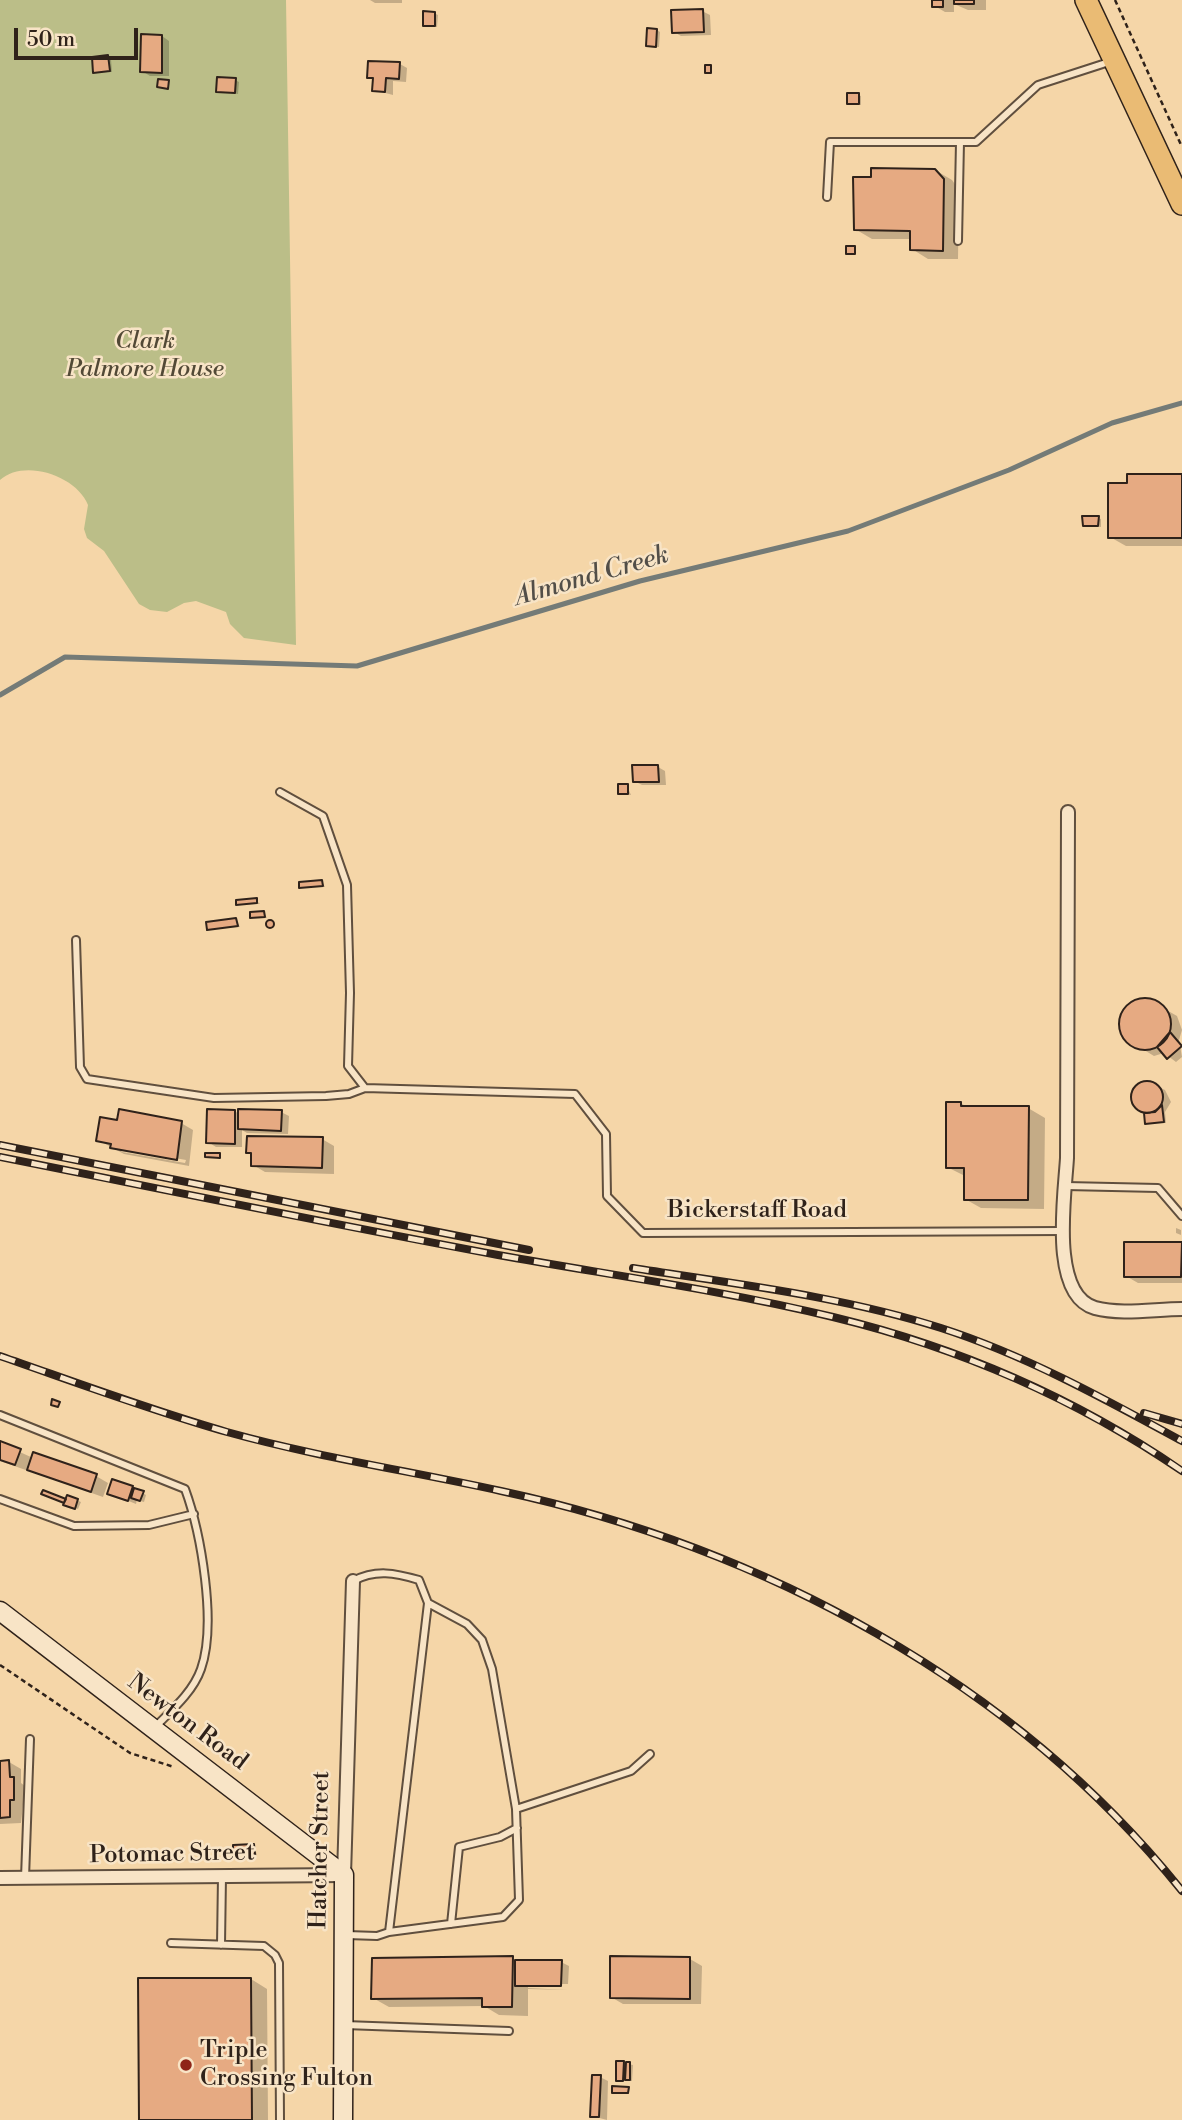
<!DOCTYPE html>
<style>
body{margin:0}
#map{position:relative;width:1182px;height:2120px;overflow:hidden;background:#f5d6a8;font-family:"Libre Bodoni",serif}
canvas{display:block}
.scale{position:absolute;left:14px;top:28px;width:124px;height:32px;box-sizing:border-box;border:4px solid #2f221a;border-top:0;padding-left:9px;font-size:21px;line-height:24px;white-space:nowrap;color:#2f221a;-webkit-text-stroke:5px #f8e4c6;paint-order:stroke}
</style>
<div id="map">
<canvas width="1182" height="2120"></canvas>
<div class="scale">50 m</div>
</div>
<script>
const ctx = document.querySelector('canvas').getContext('2d');
ctx.lineJoin = 'round';
function paint(path, color) {
  ctx.fillStyle = color;
  ctx.fill(path, 'evenodd');
}
function trace(path, color, width, dash) {
  ctx.strokeStyle = color;
  ctx.lineWidth = width;
  ctx.lineCap = dash ? 'butt' : 'round';
  ctx.setLineDash(dash || []);
  ctx.stroke(path);
}
function label(font, color, halo, rows, align = 'center') {
  ctx.font = font + ' "Libre Bodoni",serif';
  ctx.lineWidth = 5;
  ctx.setLineDash([]);
  ctx.textBaseline = 'middle';
  ctx.strokeStyle = halo;
  ctx.fillStyle = color;
  for (const [text, x, y, turn = 0] of rows) {
    ctx.save();
    ctx.translate(x, y);
    ctx.rotate((+turn || 0) * Math.PI / 180);
    ctx.textAlign = isNaN(turn) ? turn : align;
    if (halo) ctx.strokeText(text, 0, 0);
    ctx.fillText(text, 0, 0);
    ctx.restore();
  }
}
paint(new Path2D(`
 M 0,0 L 286,0 L 296,645 L 244,638 L 230,624 L 226,612 L 196,601 L 184,603 L 167,612 L 150,610 L 139,604 L 104,551 L 87,538 L 84,529 L 88,505 C 77,476 24,458 0,480 Z`), '#bbbe88');
paint(new Path2D(`
 M 370,0 L 402,0 L 402,3 L 375,3 Z
 M 932,0 L 986,0 L 986,10 L 968,10 L 954,4 L 954,12 L 945,12 L 933,5 Z
 M 702,11 L 710,15 L 711,35 L 681,36 L 674,32 Z
 M 434,13 L 438,15 L 437,27 L 424,25 Z
 M 657,30 L 660,32 L 659,47 L 651,47 L 648,45 Z
 M 162,36 L 169,41 L 169,76 L 150,76 L 142,71 Z
 M 108,57 L 111,59 L 112,72 L 95,72 Z
 M 400,64 L 407,68 L 406,82 L 393,81 L 393,95 L 374,90 L 374,80 L 369,77 Z
 M 235,80 L 239,82 L 238,94 L 218,91 Z
 M 858,95 L 861,96 L 861,105 L 849,103 Z
 M 935,170 L 952,180 L 959,190 L 958,259 L 928,259 L 912,249 L 912,239 L 872,239 L 855,229 Z
 M 1182,476 L 1182,546 L 1126,546 L 1110,537 L 1128,485 Z
 M 1098,518 L 1101,519 L 1101,527 L 1084,525 Z
 M 658,767 L 665,771 L 666,785 L 642,785 L 634,781 Z
 M 627,786 L 631,795 L 620,793 Z
 M 322,882 L 325,887 L 301,887 Z
 M 256,900 L 260,904 L 238,904 Z
 M 264,913 L 267,918 L 252,917 Z
 M 236,920 L 240,927 L 209,929 Z
 M 1140,1000 L 1149,1000 L 1177,1016 L 1182,1030 L 1179,1040 L 1182,1057 L 1176,1062 L 1164,1053 L 1154,1056 L 1126,1039 L 1120,1023 L 1127,1007 Z
 M 1148,1082 L 1165,1090 L 1171,1102 L 1165,1112 L 1166,1123 L 1146,1123 L 1145,1113 L 1139,1109 L 1133,1098 L 1135,1089 Z
 M 961,1103 L 968,1108 L 1028,1108 L 1045,1118 L 1044,1209 L 981,1208 L 965,1199 L 965,1176 L 947,1167 Z
 M 234,1111 L 240,1114 L 281,1112 L 289,1116 L 288,1134 L 247,1133 L 242,1130 L 242,1147 L 216,1147 L 208,1142 Z
 M 118,1123 L 181,1123 L 193,1130 L 189,1166 L 124,1154 L 98,1140 ZM 118,1148 L 186,1160 L 185,1163 L 122,1152 Z
 M 322,1139 L 334,1146 L 334,1174 L 265,1172 L 253,1165 L 253,1155 L 248,1152 Z
 M 1176,1228 L 1181,1230 L 1181,1235 L 1176,1233 Z
 M 1182,1245 L 1182,1283 L 1138,1283 L 1126,1276 Z
 M 0,1443 L 33,1458 L 96,1476 L 108,1483 L 103,1497 L 0,1461 Z
 M 132,1487 L 146,1495 L 144,1502 L 137,1500 L 136,1504 L 109,1493 Z
 M 46,1495 L 67,1501 L 68,1497 L 81,1502 L 78,1509 Z
 M 0,1762 L 9,1762 L 21,1769 L 21,1783 L 25,1786 L 21,1823 L 0,1824 Z
 M 254,1846 L 257,1855 L 234,1854 Z
 M 512,1958 L 518,1962 L 561,1962 L 569,1966 L 568,1984 L 528,1984 L 528,1988 L 568,1990 L 528,1989 L 528,2016 L 499,2015 L 484,2006 L 389,2007 L 373,1998 Z
 M 690,1959 L 702,1966 L 701,2004 L 623,2004 L 611,1997 Z
 M 251,1979 L 267,1989 L 268,2120 L 140,2120 L 140,1980 Z
 M 623,2063 L 633,2065 L 632,2081 L 617,2080 Z
 M 600,2077 L 608,2081 L 607,2120 L 592,2116 Z`), '#0003');
trace(new Path2D(`
 M 0,695 L 65,657 L 357,666 L 640,581 L 848,531 L 1009,470 L 1112,423 L 1182,403`), '#747b77', 5);
const building = new Path2D(`
 M 932,0 L 943,0 L 943,7 L 932,7 Z
 M 954,0 L 974,0 L 974,4 L 954,4 Z
 M 703,9 L 704,32 L 672,33 L 671,10 Z
 M 423,11 L 435,12 L 435,26 L 423,26 Z
 M 647,28 L 657,29 L 656,47 L 646,46 Z
 M 141,34 L 162,35 L 162,73 L 140,72 Z
 M 108,55 L 110,71 L 93,73 L 92,57 Z
 M 368,61 L 400,62 L 399,79 L 386,78 L 385,92 L 372,91 L 373,78 L 367,78 Z
 M 705,65 L 711,65 L 711,73 L 705,73 Z
 M 217,77 L 236,78 L 235,93 L 216,92 Z
 M 158,79 L 169,80 L 168,89 L 157,87 Z
 M 847,93 L 859,93 L 859,104 L 847,104 Z
 M 871,168 L 935,169 L 944,179 L 943,251 L 910,250 L 910,231 L 854,230 L 853,177 L 871,177 Z
 M 846,246 L 855,246 L 855,254 L 846,254 Z
 M 1127,474 L 1182,474 L 1182,538 L 1108,538 L 1108,483 L 1127,483 Z
 M 1082,516 L 1099,516 L 1098,526 L 1083,526 Z
 M 632,765 L 658,765 L 659,782 L 633,782 Z
 M 618,784 L 628,784 L 628,794 L 618,794 Z
 M 322,880 L 323,886 L 299,888 L 299,882 Z
 M 257,898 L 257,903 L 236,905 L 236,900 Z
 M 264,911 L 265,917 L 250,918 L 250,912 Z
 M 236,918 L 238,926 L 207,930 L 206,922 Z
 M266 924a4 4 0 1 1 8 0a4 4 0 1 1-8 0Z
 M1119 1024a26 26 0 1 1 52 0a26 26 0 1 1-52 0Z
 M 1170,1032 L 1182,1046 L 1167,1059 L 1157,1047 Z
 M1131 1097a16 16 0 1 1 32 0a16 16 0 1 1-32 0Z
 M 946,1102 L 961,1102 L 961,1106 L 1029,1106 L 1028,1200 L 964,1200 L 964,1168 L 946,1168 Z
 M 1162,1105 L 1164,1122 L 1145,1124 L 1144,1113 L 1155,1112 Z
 M 119,1109 L 182,1121 L 177,1160 L 110,1148 L 111,1144 L 96,1141 L 100,1117 L 117,1120 Z
 M 207,1109 L 235,1110 L 235,1144 L 206,1143 Z
 M 238,1109 L 282,1110 L 281,1131 L 238,1129 Z
 M 247,1136 L 323,1137 L 322,1168 L 251,1166 L 251,1153 L 246,1153 Z
 M 205,1153 L 220,1153 L 220,1158 L 205,1157 Z
 M 1124,1242 L 1182,1242 L 1181,1277 L 1124,1277 Z
 M 52,1399 L 60,1402 L 58,1407 L 51,1405 Z
 M 0,1441 L 21,1449 L 15,1465 L 0,1460 Z
 M 33,1452 L 97,1474 L 91,1492 L 27,1470 Z
 M 112,1479 L 133,1486 L 128,1501 L 107,1494 Z
 M 134,1488 L 144,1491 L 140,1501 L 131,1498 Z
 M 43,1490 L 66,1499 L 64,1503 L 41,1494 Z
 M 67,1495 L 78,1499 L 75,1509 L 63,1505 Z
 M 9,1760 L 10,1777 L 14,1777 L 14,1800 L 10,1800 L 10,1817 L 0,1818 L 0,1761 Z
 M 254,1844 L 255,1854 L 233,1855 L 233,1845 Z
 M 513,1956 L 512,2007 L 482,2007 L 482,1998 L 371,1999 L 372,1958 Z
 M 610,1956 L 690,1957 L 690,1999 L 610,1998 Z
 M 515,1960 L 562,1960 L 561,1986 L 515,1986 Z
 M 138,1978 L 251,1978 L 252,2120 L 139,2120 Z
 M 616,2061 L 624,2061 L 623,2081 L 616,2081 Z
 M 626,2062 L 630,2062 L 630,2080 L 625,2080 Z
 M 592,2075 L 601,2075 L 599,2117 L 590,2117 Z
 M 612,2086 L 629,2087 L 628,2093 L 612,2093 Z`);
paint(building, '#e6aa82');
trace(building, '#2f221a', 2);
const lane = new Path2D(`
 M 827,197 L 830,142 L 976,142 L 1038,85 L 1109,62
 M 958,241 L 960,142
 M 280,792 L 323,816 L 347,885 L 350,993 L 348,1066 L 365,1088 L 575,1094 L 606,1134 L 607,1196 L 643,1233 L 1062,1231
 M 76,940 L 80,1067 L 87,1079 L 214,1098 L 326,1096 L 349,1094 L 365,1088
 M 1066,1186 L 1158,1188 L 1182,1216
 M 0,1415 L 185,1489 C 201,1533 217,1624 201,1669 C 193,1692 172,1710 155,1727
 M 0,1499 L 74,1526 L 149,1525 L 194,1514
 M 516,1809 L 631,1771 L 650,1754
 M 25,1878 L 30,1739
 M 451,1924 L 459,1847 L 500,1837 L 517,1828
 M 389,1932 L 503,1917 L 519,1900 L 516,1809 L 492,1669 L 482,1640 L 467,1624 L 428,1603
 M 347,1935 L 377,1936 L 389,1932 L 428,1603 L 419,1580 C 395,1573 376,1569 353,1581
 M 171,1943 L 264,1946 L 275,1955 L 279,1963 L 280,2120
 M 221,1945 L 222,1876
 M 345,2025 L 509,2031`);
const street = new Path2D(`
 M 1068,812 L 1067,1158 C 1065,1194 1049,1295 1095,1308 C 1121,1315 1155,1309 1182,1309
 M 0,1878 L 344,1875 L 353,1581`);
const secondary = new Path2D(`
 M 0,1611 L 344,1875 L 343,2120`);
const primary = new Path2D(`
 M 1086,0 L 1182,204`);
trace(lane, '#604f3e', 10);
trace(street, '#604f3e', 16);
trace(secondary, '#2f221a', 21);
trace(primary, '#2f221a', 24);
trace(new Path2D(`
 M 1115,0 L 1182,147
 M 0,1665 L 130,1753 L 174,1767`), '#2f221a', 2.5, [5, 3.5]);
trace(lane, '#f8e4c6', 6);
trace(street, '#f8e4c6', 12);
trace(secondary, '#f8e4c6', 18);
trace(primary, '#eabb74', 21);
const rail = new Path2D(`
 M 0,1145 L 529,1250
 M 0,1157 C 166,1190 332,1224 498,1255 C 610,1275 722,1290 833,1317 C 957,1347 1077,1399 1182,1471
 M 633,1268 C 736,1284 841,1296 941,1328 C 1025,1355 1105,1399 1182,1441
 M 0,1356 C 75,1382 150,1410 227,1432 C 317,1457 410,1471 501,1491 C 761,1547 1014,1681 1182,1891
 M 1144,1413 L 1182,1424`);
trace(rail, '#2f221a', 8);
trace(rail, '#f8e4c6', 5, [16]);
for (const [x, y, r, color] of [
 [186,2065,7,"#8f2418"]
]) {
  const dot = new Path2D();
  dot.arc(x, y, r, 0, 2 * Math.PI);
  ctx.fillStyle = color;
  ctx.fill(dot);
  trace(dot, '#f8e4c6', 2.5);
}
label('italic 24px', '#524936', '#f8e4c6', [
 ["Clark",145,342],
 ["Palmore House",145,370]
]);
label('24px', '#2f221a', '#f8e4c6', [
 ["Bickerstaff Road",757,1211],
 ["Newton Road",187,1723,37],
 ["Hatcher Street",321,1850,-89],
 ["Potomac Street",172,1855,-1]
]);
label('24px', '#2f221a', '#f8e4c6', [
 ["Triple",200,2051],
 ["Crossing Fulton",200,2079]
], 'left');
label('italic 26px', '#524e48', '#f8e4c6', [
 ["Almond Creek",592,577,-16]
]);
</script>
